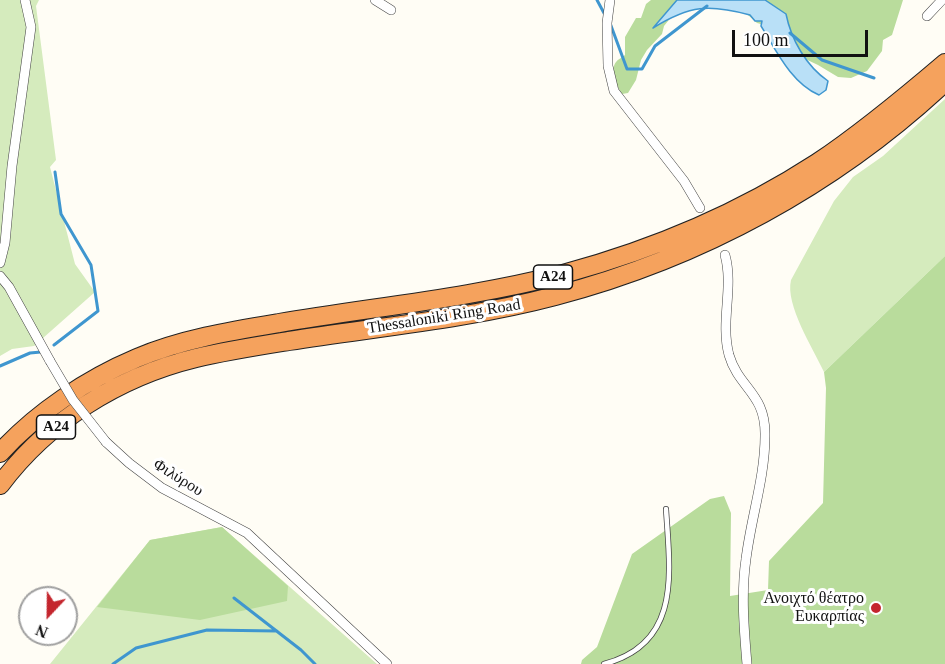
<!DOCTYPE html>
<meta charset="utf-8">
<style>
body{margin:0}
#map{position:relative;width:945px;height:664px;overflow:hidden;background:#fffdf5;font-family:Georgia,serif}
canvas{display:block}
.north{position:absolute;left:18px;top:586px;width:60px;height:60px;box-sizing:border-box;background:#fff;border:2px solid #a0a0a0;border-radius:50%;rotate:202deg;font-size:16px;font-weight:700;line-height:24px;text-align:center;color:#111}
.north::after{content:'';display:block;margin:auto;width:21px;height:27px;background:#c4262e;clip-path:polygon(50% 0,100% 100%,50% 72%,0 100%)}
.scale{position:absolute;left:732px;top:30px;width:136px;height:27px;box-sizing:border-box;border:3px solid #111;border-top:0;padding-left:8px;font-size:18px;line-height:21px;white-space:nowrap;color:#111;-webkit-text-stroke:4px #fff;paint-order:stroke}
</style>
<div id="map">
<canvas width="945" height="664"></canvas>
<div class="north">N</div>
<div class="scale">100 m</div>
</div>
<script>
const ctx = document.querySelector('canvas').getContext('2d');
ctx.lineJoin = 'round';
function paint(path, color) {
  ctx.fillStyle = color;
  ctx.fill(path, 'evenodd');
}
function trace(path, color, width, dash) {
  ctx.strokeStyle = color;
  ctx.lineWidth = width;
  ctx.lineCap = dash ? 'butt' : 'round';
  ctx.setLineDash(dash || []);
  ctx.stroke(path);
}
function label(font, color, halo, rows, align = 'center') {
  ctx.font = font + ' Georgia,serif';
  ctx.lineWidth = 6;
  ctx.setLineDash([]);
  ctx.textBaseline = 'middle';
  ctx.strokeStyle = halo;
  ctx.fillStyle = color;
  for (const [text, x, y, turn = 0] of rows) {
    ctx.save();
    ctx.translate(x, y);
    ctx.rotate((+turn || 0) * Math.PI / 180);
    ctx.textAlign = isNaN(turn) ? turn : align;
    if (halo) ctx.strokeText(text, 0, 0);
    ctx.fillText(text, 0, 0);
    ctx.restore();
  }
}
paint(new Path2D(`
 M 0,0 L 39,0 L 36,6 L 56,160 L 50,167 L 75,264 L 95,292 L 34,346 L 12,349 L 0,356 Z
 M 945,99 L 945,256 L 824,372 C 813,348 785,305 791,280 L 834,201 L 853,177 L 883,156 Z
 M 222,527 L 377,664 L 50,664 L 150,540 Z`), '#d5ebbd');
paint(new Path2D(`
 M 651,0 L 701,0 L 672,16 L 664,26 L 662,34 L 647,50 L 641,60 L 636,80 L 628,93 L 622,94 C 617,86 609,71 616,62 C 618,59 622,58 625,55 L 625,37 L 636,18 L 641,18 L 646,4 Z
 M 731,0 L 903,0 L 892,35 L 883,40 L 882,51 L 867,71 L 851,78 L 838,77 L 818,65 L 780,47 L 764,25 L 757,23 Z
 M 945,256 L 945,664 L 581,664 L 582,660 L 597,647 L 632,554 L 710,499 L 724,496 L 731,513 L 730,596 L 768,590 L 769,561 L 823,503 L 826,388 L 824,372 Z
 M 222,527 L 288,586 L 287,601 L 200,620 L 97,607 L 150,540 Z`), '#b9dc9c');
const water = new Path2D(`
 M 677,0 L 765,0 L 786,14 C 791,39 806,66 828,81 L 826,90 L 819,95 C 791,83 776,50 761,26 L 762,21 L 755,21 L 750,15 C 709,4 690,5 653,28 Z`);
paint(water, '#b9e0f7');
trace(water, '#3f96cf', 1.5);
trace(new Path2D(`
 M 597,0 L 605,15
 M 610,23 L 627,69 L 642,69 L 655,46 L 707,6
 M 790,33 L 822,60 L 874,78
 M 54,345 L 98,311 L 91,265 L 61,214 L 55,172
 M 0,366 L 30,353 L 41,352
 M 234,598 L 301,650 L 315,664
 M 113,664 L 136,648 L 207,630 L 277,631`), '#3f96cf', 3);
const service = new Path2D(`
 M 604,664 C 682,644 670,572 666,509`);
const minor = new Path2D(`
 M 375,0 L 391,10
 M 610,0 L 607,23 L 608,66 L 614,91 L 684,181 L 700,208
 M 927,16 L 942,0
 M 725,255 C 734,288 720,321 729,355 C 739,389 766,393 765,436 C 765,477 751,518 746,559 C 741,593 744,629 747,664
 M 0,263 L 5,243 L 12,166 L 31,27 L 25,0
 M 0,276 L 9,287 L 50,361
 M 106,442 L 129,463 L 162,488 L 247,533 L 387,664`);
const motorway = new Path2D(`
 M 0,453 C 36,413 87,379 137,358 C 182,339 231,331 279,323 C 373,307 471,298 563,274 C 652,250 740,213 817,163 C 862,133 904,98 945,63
 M 0,485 C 48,421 118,377 196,358 C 226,351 258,346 289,341 C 378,327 468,319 555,296 C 700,258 835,185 945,82`);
trace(service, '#444', 6);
trace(minor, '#444', 10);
trace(motorway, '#222', 20);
trace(service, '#fff', 4.5);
trace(minor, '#fff', 9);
trace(motorway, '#f5a25d', 18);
const minorBridge = new Path2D(`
 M 50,361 L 73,400 L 106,442`);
trace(minorBridge, '#444', 10, []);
trace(minorBridge, '#fff', 9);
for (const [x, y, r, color] of [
 [876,608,6,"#c4262e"]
]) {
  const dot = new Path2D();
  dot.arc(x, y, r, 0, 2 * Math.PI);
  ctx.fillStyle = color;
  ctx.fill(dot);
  trace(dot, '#fff', 2);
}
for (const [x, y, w] of [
 [553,277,39],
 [56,427,39]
]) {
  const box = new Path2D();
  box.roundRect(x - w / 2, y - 12, w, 24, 4.5);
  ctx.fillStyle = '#fff';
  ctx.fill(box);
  trace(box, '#111', 1.5);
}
label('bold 15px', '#111', null, [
 ["Α24",553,277],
 ["Α24",56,427]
]);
label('16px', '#111', '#fff', [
 ["Thessaloniki Ring Road",444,317,-9],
 ["Φιλύρου",178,478,32]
]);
label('16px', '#111', '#fff', [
 ["Ανοιχτό θέατρο",864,599],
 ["Ευκαρπίας",864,617]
], 'right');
</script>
